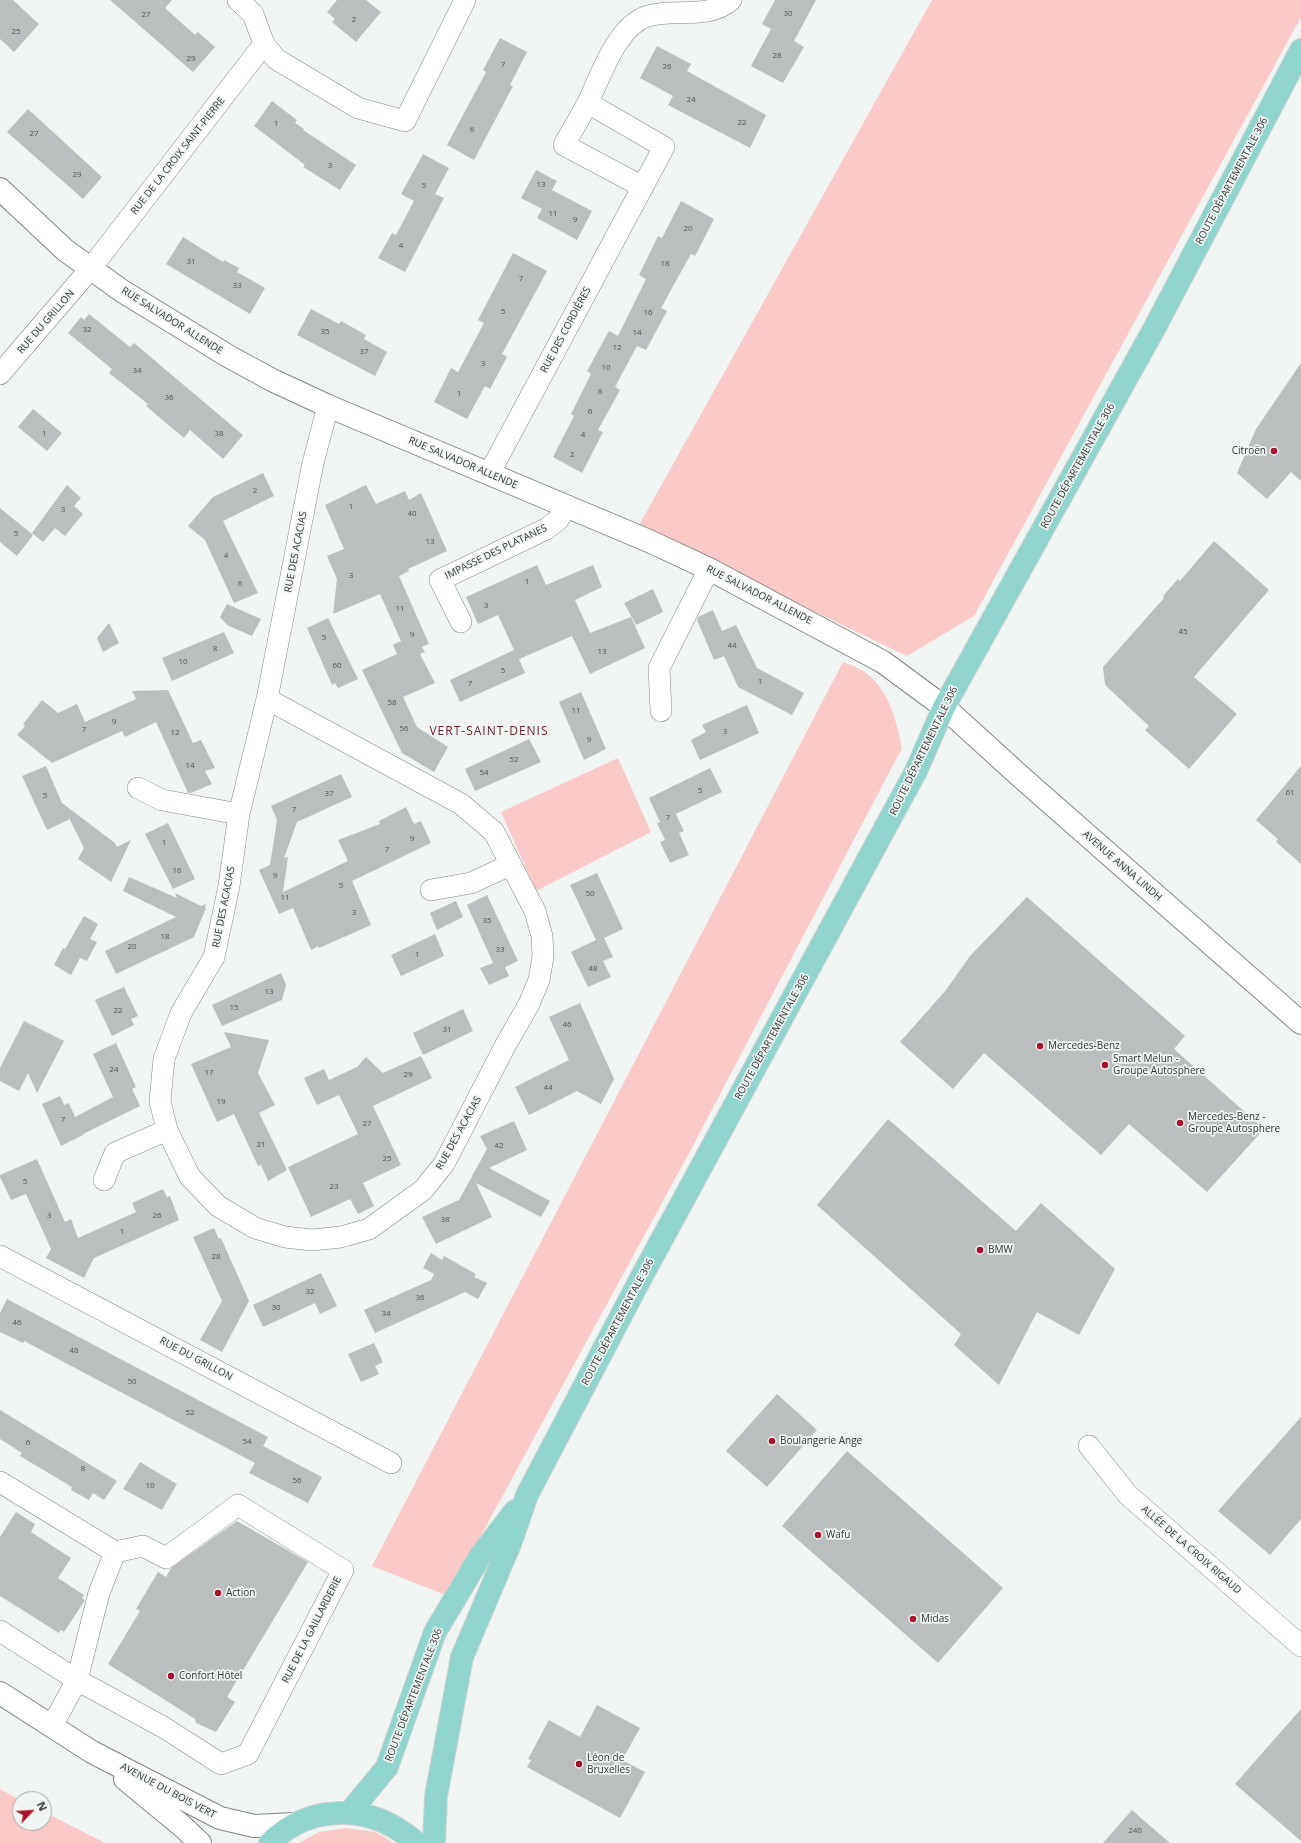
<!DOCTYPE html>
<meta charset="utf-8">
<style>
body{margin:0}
#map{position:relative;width:1301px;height:1843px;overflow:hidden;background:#f0f5f4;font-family:"Open Sans",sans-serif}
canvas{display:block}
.north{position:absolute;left:12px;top:1791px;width:40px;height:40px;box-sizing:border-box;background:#f0f5f4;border:1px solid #a4a8a7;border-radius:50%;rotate:65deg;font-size:11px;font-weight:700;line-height:16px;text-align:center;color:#323434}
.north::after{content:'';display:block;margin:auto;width:14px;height:18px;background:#a9122a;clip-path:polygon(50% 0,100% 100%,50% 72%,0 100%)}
</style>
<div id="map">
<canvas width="1301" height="1843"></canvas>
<div class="north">N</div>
</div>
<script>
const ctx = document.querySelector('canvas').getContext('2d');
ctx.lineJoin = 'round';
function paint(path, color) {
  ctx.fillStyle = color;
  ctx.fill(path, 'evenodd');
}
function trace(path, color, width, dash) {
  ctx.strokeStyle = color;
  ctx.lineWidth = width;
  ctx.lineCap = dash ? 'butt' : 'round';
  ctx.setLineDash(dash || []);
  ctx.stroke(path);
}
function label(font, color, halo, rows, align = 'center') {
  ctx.font = font + ' "Open Sans",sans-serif';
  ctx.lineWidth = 3.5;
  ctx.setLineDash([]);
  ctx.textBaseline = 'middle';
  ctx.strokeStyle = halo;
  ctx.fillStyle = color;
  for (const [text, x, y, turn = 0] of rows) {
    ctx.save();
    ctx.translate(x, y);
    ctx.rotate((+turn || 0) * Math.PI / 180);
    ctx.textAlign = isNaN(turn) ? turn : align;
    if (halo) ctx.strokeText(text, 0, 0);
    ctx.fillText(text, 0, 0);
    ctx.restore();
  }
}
paint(new Path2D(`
 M 932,0 L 1301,0 L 1301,17 L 974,616 L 907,656 L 638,527 Z
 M 843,662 C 850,665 857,667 863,671 C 889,688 896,720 902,748 L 687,1157 L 448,1596 L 372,1566 Z
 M 618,758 L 651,832 L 536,891 L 501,812 Z
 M 0,1789 L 20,1800 L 20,1823 L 44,1823 L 44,1812 L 105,1843 L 0,1843 Z
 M 347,1828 L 375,1832 L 394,1843 L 299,1843 L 319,1832 Z`), '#fbc9c7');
paint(new Path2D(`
 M 0,0 L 13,0 L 39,24 L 14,52 L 0,39 Z
 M 110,0 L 172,0 L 165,8 L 195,35 L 198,32 L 215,47 L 193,72 Z
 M 337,0 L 366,0 L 381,12 L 356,42 L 332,22 L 335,19 L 327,12 Z
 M 775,0 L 816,0 L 794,41 L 804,47 L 783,83 L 751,66 L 771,29 L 762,24 Z
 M 500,38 L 527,52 L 510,85 L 513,86 L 474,160 L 447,145 L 486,72 L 483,70 Z
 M 657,46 L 691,64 L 687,71 L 766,115 L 750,148 L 668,105 L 673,96 L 640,78 Z
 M 272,101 L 297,120 L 295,123 L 304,129 L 303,130 L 356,165 L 340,190 L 303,167 L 305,165 L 254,126 Z
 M 28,109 L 102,177 L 83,199 L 7,132 Z
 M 423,154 L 449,168 L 435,194 L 444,198 L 405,272 L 378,258 L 392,233 L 396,235 L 414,201 L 401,194 Z
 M 536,170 L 557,181 L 552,190 L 592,211 L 577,240 L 537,218 L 542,209 L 521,198 Z
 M 681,201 L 714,219 L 695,256 L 691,254 L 661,308 L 667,311 L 646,350 L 637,346 L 615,387 L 620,390 L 598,430 L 603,432 L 582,473 L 553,457 L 574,416 L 571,414 L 591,374 L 587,371 L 609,331 L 618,336 L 646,279 L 639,275 L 658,236 L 662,238 Z
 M 183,237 L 223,262 L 224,260 L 239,268 L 237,272 L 265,288 L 250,314 L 166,264 Z
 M 513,253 L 547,271 L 502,354 L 507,357 L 490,389 L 485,386 L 467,419 L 434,402 L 451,368 L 458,372 L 484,323 L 478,320 Z
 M 311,309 L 339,324 L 341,321 L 366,335 L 364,339 L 387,352 L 375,376 L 297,335 Z
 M 89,314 L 130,347 L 134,343 L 243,435 L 223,459 L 190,430 L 184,438 L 146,406 L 148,404 L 109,373 L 112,369 L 68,333 L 81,317 L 84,320 Z
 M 1301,363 L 1301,481 L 1291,472 L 1267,499 L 1237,473 L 1256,429 Z
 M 33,409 L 62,433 L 47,451 L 18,427 Z
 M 263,473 L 274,496 L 223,521 L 258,593 L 234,603 L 205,540 L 188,526 L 213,497 Z
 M 67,485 L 81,498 L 74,506 L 83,514 L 65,536 L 55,528 L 43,542 L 32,533 Z
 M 366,485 L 376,504 L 405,491 L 409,500 L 421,493 L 447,551 L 408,569 L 409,571 L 399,576 L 429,644 L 422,647 L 425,652 L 420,654 L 435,683 L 403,697 L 417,727 L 448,747 L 434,772 L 402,753 L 362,670 L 397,654 L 393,645 L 401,641 L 380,594 L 333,614 L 337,579 L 327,556 L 344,549 L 325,505 Z
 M 0,508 L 33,535 L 17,556 L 0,542 Z
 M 1214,541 L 1269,590 L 1194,677 L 1237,714 L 1189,769 L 1145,730 L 1149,726 L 1105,685 L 1103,667 L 1164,598 L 1163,596 L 1178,579 L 1180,581 Z
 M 537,565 L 546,585 L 593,565 L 602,587 L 575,600 L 590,633 L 631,617 L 645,648 L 590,674 L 572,636 L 519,659 L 525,673 L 460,702 L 450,680 L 514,650 L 498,615 L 478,624 L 466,597 Z
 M 653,589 L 663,612 L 636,625 L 624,603 Z
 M 227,604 L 261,619 L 252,636 L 227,625 L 220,617 Z
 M 713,610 L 722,631 L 736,625 L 757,668 L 804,693 L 792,715 L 738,687 L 724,656 L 714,660 L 697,620 L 698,617 Z
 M 328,618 L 358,679 L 338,688 L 335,683 L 332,685 L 307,628 Z
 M 109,623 L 119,643 L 103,652 L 97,638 Z
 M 224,632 L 234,653 L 172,681 L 162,658 Z
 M 168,690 L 193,743 L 201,740 L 215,768 L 205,771 L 212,784 L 191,793 L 188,793 L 156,722 L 125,737 L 122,731 L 52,763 L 17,735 L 25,726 L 23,724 L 42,700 L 58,713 L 77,704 L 85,722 L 136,699 L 132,691 Z
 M 581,692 L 606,749 L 584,760 L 559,702 Z
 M 747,705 L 759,733 L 700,760 L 691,740 L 706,732 L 702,725 Z
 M 529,739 L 541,762 L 475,791 L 465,769 Z
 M 46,766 L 62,803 L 115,843 L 117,847 L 131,840 L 111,882 L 78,859 L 84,848 L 68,816 L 70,819 L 47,830 L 22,776 Z
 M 1301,766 L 1301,864 L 1276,842 L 1278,839 L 1256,820 Z
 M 710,768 L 722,792 L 676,814 L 684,831 L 679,833 L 689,855 L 670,863 L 660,842 L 665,840 L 657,823 L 660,822 L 649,798 Z
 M 341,774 L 352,797 L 297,822 L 284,858 L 288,857 L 283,892 L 348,861 L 338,840 L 380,824 L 379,821 L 406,807 L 414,824 L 421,821 L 431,843 L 352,881 L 371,925 L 319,948 L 318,946 L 311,950 L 293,908 L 279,914 L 259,870 L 270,865 L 277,820 L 271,806 Z
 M 168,823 L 195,879 L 173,889 L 145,834 Z
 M 597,873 L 623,929 L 604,938 L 613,957 L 603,961 L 611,977 L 588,987 L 571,952 L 596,940 L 570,885 Z
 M 129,877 L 177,898 L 175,893 L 201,906 L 206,904 L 205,907 L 206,908 L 194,937 L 116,974 L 105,951 L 176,917 L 123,891 Z
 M 487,895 L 518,961 L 505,967 L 509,976 L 489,985 L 480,968 L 493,963 L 467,905 Z
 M 1027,897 L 1185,1036 L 1174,1049 L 1264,1129 L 1207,1192 L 1129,1124 L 1101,1155 L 984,1053 L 953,1089 L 900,1042 L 946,990 L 970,956 Z
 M 456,901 L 463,917 L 437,930 L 430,913 Z
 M 84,916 L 98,924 L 90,939 L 97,942 L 87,961 L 80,958 L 71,975 L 54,965 L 63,948 L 65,949 Z
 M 435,934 L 444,956 L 401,976 L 391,955 Z
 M 281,973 L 286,985 L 282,1000 L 222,1026 L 212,1005 Z
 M 124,987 L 138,1016 L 131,1019 L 134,1025 L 112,1036 L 95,1000 Z
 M 580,1003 L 614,1079 L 601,1104 L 577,1091 L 529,1115 L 515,1087 L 569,1060 L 549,1017 Z
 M 463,1009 L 473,1031 L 423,1055 L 413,1033 Z
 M 24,1021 L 64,1041 L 37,1093 L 28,1073 L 19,1091 L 0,1081 L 0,1068 Z
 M 224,1032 L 269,1040 L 258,1073 L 275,1105 L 259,1113 L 287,1170 L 268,1181 L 261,1165 L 258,1166 L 234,1114 L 217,1122 L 191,1064 L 231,1047 Z
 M 116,1043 L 136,1087 L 132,1089 L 140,1106 L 83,1134 L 83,1135 L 61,1146 L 42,1104 L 60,1096 L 64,1105 L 69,1103 L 75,1117 L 113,1097 L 93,1054 Z
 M 421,1056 L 432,1078 L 373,1106 L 401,1165 L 363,1183 L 374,1206 L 358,1214 L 350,1199 L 311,1217 L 288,1167 L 358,1134 L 339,1095 L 317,1105 L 304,1078 L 324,1069 L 329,1080 L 357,1067 L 366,1057 L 383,1073 Z
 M 888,1119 L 1016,1231 L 1041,1203 L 1115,1269 L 1079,1335 L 1037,1312 L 999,1385 L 954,1345 L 961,1334 L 817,1205 Z
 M 514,1121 L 527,1150 L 489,1168 L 550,1201 L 541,1217 L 476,1183 L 492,1217 L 436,1244 L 422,1217 L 459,1200 L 487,1149 L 480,1136 Z
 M 37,1159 L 65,1222 L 71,1219 L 78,1238 L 136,1212 L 132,1203 L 163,1189 L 167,1197 L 170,1196 L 179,1220 L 94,1258 L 84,1278 L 46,1258 L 51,1249 L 26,1194 L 11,1200 L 0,1177 L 0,1175 Z
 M 214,1228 L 219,1239 L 221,1238 L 249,1301 L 222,1352 L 200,1340 L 222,1301 L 193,1237 Z
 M 431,1253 L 442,1260 L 444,1256 L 476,1274 L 474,1277 L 487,1283 L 478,1299 L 465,1292 L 375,1333 L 364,1310 L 431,1280 L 434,1274 L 423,1268 Z
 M 321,1273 L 337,1306 L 320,1314 L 315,1303 L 263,1327 L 253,1305 Z
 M 7,1299 L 268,1437 L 263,1446 L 322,1477 L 308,1503 L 249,1473 L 255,1463 L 24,1341 L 23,1343 L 0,1332 L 0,1313 Z
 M 374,1343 L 383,1362 L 375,1366 L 379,1374 L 361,1382 L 348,1354 Z
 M 777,1394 L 817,1430 L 767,1487 L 726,1451 Z
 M 0,1410 L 117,1481 L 104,1500 L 93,1493 L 89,1500 L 71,1490 L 72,1487 L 20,1456 L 22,1453 L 0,1439 Z
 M 1301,1417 L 1301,1519 L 1270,1555 L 1218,1511 Z
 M 847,1451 L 1003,1588 L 938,1663 L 782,1526 Z
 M 140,1462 L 177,1484 L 162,1510 L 123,1489 Z
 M 16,1512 L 35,1524 L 31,1532 L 71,1558 L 58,1578 L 84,1595 L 82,1598 L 85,1600 L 64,1632 L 61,1630 L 59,1633 L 0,1596 L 0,1537 Z
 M 237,1521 L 308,1562 L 227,1697 L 235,1702 L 216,1732 L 196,1723 L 195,1719 L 108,1664 L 140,1611 L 136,1609 L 158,1572 L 166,1577 L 171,1568 Z
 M 597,1705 L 640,1728 L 622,1760 L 645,1772 L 620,1818 L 527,1767 L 531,1760 L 528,1759 L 549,1720 L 580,1737 Z
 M 1301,1709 L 1301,1841 L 1235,1784 Z
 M 1132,1810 L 1142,1819 L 1170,1843 L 1103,1843 Z`), '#babebe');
const street = new Path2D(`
 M 238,0 L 253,14 L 264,44 L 276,59 L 358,108 L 405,121 L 465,0
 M 643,187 L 564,145 C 572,130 581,117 588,102 C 601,76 617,25 648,16 C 674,8 709,20 731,0
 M 0,374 L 91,268 L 264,44
 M 489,474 L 664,147 L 588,103
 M 461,622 L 440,580 L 546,529 L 558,520 L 566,506
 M 267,699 L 461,804 L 494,832 L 535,911 L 542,936 L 543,957 L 539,980 L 529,1004 L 505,1046 L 444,1164 L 423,1190 L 369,1229 L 341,1237 L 312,1240 L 285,1237 L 255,1228 L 218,1206 L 190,1177 L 167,1130 L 160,1101 L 164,1059 L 181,1013 L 214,957 L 229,886 L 239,814 L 267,699 L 313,463 L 328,406
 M 661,711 L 659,668 L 709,569
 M 138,788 L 162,800 L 239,814
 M 431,890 L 471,883 L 510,865
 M 104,1180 L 115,1153 L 167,1130
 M 0,1256 L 391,1463
 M 1089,1446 L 1128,1495 L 1301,1646
 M 0,1482 L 115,1552 L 99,1593 L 77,1680 L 52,1726
 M 0,1631 L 77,1680 L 163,1727 L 221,1764 L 248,1754 L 343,1570 L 238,1505 L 166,1558 L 143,1546 L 115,1552`);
const secondary = new Path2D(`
 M 0,189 L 65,250 L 122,291 L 228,356 L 272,380 L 328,406 L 649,541 L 709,569 L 883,662 L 944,707 L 1021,777 L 1301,1023
 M 0,1693 L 92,1752 L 220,1818 L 254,1826 L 294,1824
 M 125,1779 L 182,1826 L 200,1843`);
const primary = new Path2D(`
 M 350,1812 L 387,1767 L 435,1632 L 481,1555 L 515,1511
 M 270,1843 C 274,1838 279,1835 284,1831 C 317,1808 362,1807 396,1828 C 403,1833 410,1836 416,1843
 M 434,1843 L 436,1796 L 462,1657 L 510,1544 L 527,1495 L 642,1276 L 916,771 L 944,707 L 1154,329 L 1301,50`);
trace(street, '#828685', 22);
trace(secondary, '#828685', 24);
trace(primary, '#d2d2d2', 24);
trace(street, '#fff', 21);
trace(secondary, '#fff', 22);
trace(primary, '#8fd5cd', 22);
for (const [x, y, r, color] of [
 [1274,451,4,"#a9122a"],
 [1040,1046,4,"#a9122a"],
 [1105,1065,4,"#a9122a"],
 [1180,1123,4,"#a9122a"],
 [980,1250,4,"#a9122a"],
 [772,1441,4,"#a9122a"],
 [818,1535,4,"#a9122a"],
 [218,1593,4,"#a9122a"],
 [913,1619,4,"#a9122a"],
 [171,1676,4,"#a9122a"],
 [579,1764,4,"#a9122a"]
]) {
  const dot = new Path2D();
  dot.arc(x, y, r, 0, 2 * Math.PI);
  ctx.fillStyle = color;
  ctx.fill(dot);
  trace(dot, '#f0f5f4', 1.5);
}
label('8px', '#545656', null, [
 ["30",788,14],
 ["27",146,15],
 ["2",354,20],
 ["25",16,32],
 ["28",777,56],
 ["29",191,59],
 ["7",503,65],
 ["26",667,67],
 ["24",691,100],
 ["22",742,123],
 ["1",276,124],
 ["6",472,130],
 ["27",34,134],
 ["3",330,166],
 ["29",77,175],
 ["13",541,185],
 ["5",424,186],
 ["11",553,214],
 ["9",575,220],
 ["20",688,229],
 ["4",401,246],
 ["31",191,262],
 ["18",665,264],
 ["7",521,279],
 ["33",237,286],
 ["5",503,312],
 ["16",648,313],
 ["32",87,330],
 ["35",325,332],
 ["14",637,333],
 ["12",617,348],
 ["37",364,352],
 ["3",483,364],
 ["10",606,368],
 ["34",137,371],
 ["8",600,392],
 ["1",459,394],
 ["36",169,398],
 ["6",590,412],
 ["1",44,434],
 ["38",219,434],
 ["4",583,435],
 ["2",572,455],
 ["2",255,491],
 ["1",351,507],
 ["3",63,510],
 ["40",412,514],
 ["5",16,534],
 ["13",430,542],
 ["4",226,556],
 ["3",351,576],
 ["1",527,582],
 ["6",240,584],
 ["3",486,606],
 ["11",400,609],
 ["45",1183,632],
 ["9",412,635],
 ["5",324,638],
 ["44",732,646],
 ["8",215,649],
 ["13",602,652],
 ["10",183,662],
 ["60",337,666],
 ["5",503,671],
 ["1",760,682],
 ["7",470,684],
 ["58",392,703],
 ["11",576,711],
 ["9",114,722],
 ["56",404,729],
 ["7",84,730],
 ["3",725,732],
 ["12",175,733],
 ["9",589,740],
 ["52",514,760],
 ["14",190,766],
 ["54",484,773],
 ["5",700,791],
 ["61",1290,793],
 ["37",329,794],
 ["5",45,796],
 ["7",294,810],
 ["7",668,818],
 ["9",412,839],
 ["1",164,843],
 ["7",387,850],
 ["16",177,871],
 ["9",275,876],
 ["5",341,886],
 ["50",590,894],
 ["11",285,898],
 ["3",354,913],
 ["35",487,921],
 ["18",165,937],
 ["20",132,947],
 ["33",500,950],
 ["1",417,955],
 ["48",593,969],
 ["13",269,992],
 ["15",234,1008],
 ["22",118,1011],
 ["46",567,1025],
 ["31",447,1030],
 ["24",114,1070],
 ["17",209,1073],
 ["29",408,1075],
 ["44",548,1088],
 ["19",221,1102],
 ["7",63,1120],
 ["27",367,1124],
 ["21",261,1145],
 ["42",499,1146],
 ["25",387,1159],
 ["5",25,1182],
 ["23",334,1187],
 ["3",49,1216],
 ["26",157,1216],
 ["38",445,1220],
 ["1",122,1232],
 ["28",216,1257],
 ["32",310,1292],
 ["36",420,1298],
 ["30",276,1308],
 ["34",386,1314],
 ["46",17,1323],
 ["48",74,1351],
 ["50",132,1382],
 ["52",190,1413],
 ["54",247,1442],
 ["6",28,1443],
 ["8",83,1469],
 ["56",297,1481],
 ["10",150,1486],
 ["240",1135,1831]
]);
label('10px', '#323434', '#f0f5f4', [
 ["RUE DE LA CROIX SAINT-PIERRE",178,156,-52],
 ["ROUTE DÉPARTEMENTALE 306",1232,181,-62],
 ["RUE SALVADOR ALLENDE",172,321,32],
 ["RUE DU GRILLON",46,322,-49],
 ["RUE DES CORDIÈRES",566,330,-62],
 ["RUE SALVADOR ALLENDE",463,463,23],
 ["ROUTE DÉPARTEMENTALE 306",1078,466,-61],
 ["RUE DES ACACIAS",296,552,-79],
 ["IMPASSE DES PLATANES",496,552,-26],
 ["RUE SALVADOR ALLENDE",759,595,27],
 ["ROUTE DÉPARTEMENTALE 306",924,751,-64],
 ["AVENUE ANNA LINDH",1122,866,41],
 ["RUE DES ACACIAS",224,907,-79],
 ["ROUTE DÉPARTEMENTALE 306",772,1037,-61],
 ["RUE DES ACACIAS",459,1133,-61],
 ["ROUTE DÉPARTEMENTALE 306",618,1322,-62],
 ["RUE DU GRILLON",196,1359,28],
 ["ALLÉE DE LA CROIX RIGAUD",1191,1550,41],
 ["RUE DE LA GAILLARDERIE",312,1630,-63],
 ["ROUTE DÉPARTEMENTALE 306",414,1695,-69],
 ["AVENUE DU BOIS VERT",168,1791,28]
]);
label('10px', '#323434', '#f0f5f4', [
 ["Citroën",1266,451,"right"],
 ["Mercedes-Benz",1048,1046],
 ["Smart Melun -",1113,1059],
 ["Groupe Autosphere",1113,1071],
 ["Mercedes-Benz -",1188,1117],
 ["Groupe Autosphere",1188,1129],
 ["BMW",988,1250],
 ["Boulangerie Ange",780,1441],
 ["Wafu",826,1535],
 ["Action",226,1593],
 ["Midas",921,1619],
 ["Confort Hôtel",179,1676],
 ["Léon de",587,1758],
 ["Bruxelles",587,1770]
], 'left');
ctx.letterSpacing = '1px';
label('12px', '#6b2528', '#f0f5f4', [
 ["VERT-SAINT-DENIS",489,732]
]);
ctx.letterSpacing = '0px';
</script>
